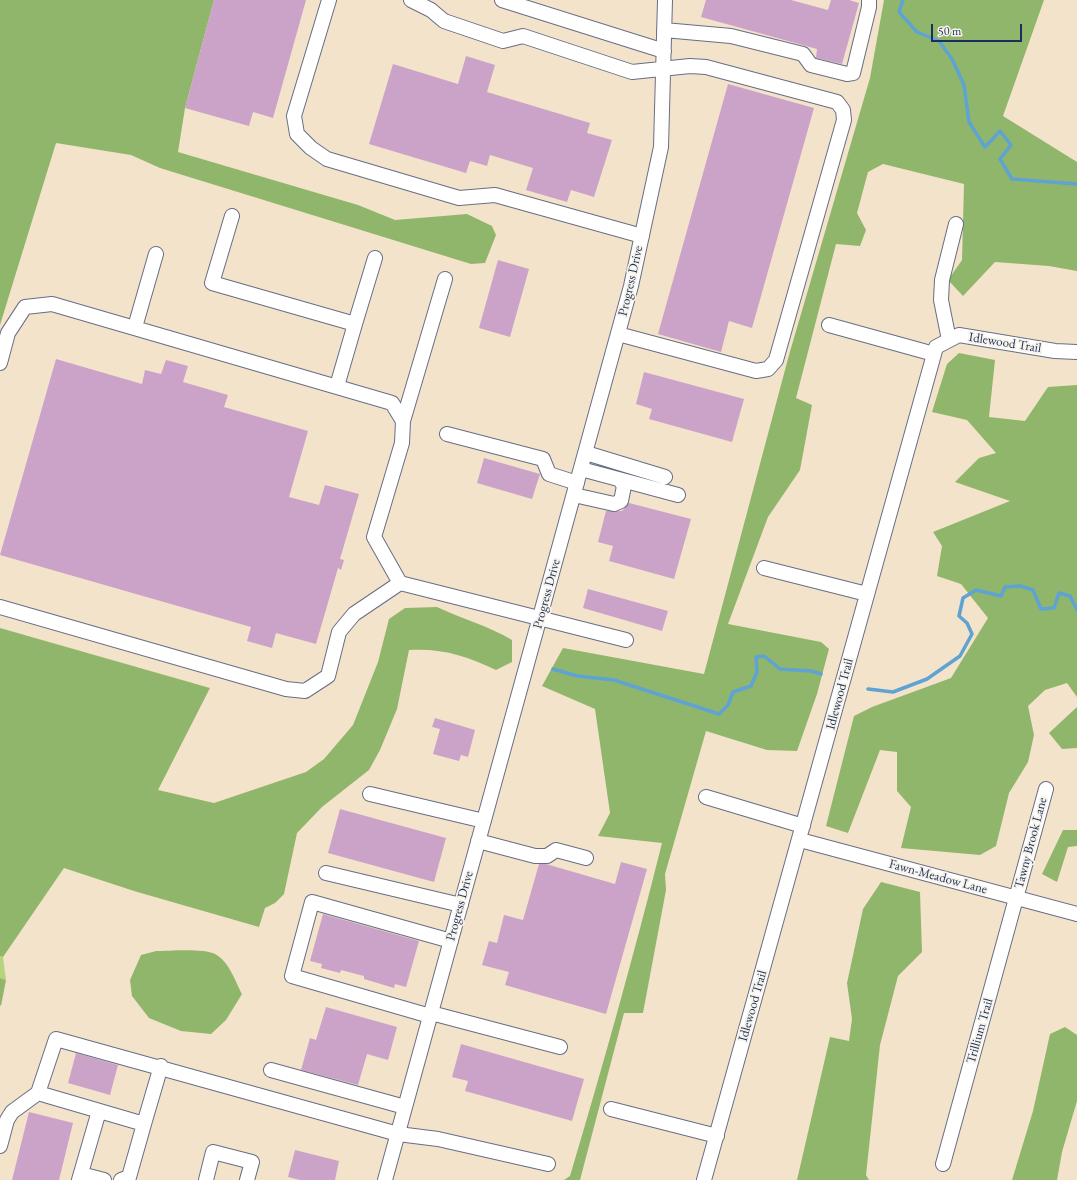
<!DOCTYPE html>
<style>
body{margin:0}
#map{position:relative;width:1077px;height:1180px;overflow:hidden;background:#f4e3cb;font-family:"EB Garamond",serif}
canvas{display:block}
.scale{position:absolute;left:931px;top:24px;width:91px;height:18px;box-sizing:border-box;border:2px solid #1b2f5e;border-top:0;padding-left:5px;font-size:12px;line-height:14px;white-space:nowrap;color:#1b2f5e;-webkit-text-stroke:3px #f7f3e8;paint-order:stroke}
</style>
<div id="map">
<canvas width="1077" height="1180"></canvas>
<div class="scale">50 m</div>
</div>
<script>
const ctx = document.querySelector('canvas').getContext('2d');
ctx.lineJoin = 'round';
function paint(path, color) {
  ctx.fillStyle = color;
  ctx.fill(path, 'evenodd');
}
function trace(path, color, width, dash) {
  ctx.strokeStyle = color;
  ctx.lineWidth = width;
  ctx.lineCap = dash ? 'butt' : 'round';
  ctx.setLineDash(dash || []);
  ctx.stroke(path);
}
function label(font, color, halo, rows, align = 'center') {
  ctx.font = font + ' "EB Garamond",serif';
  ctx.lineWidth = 3.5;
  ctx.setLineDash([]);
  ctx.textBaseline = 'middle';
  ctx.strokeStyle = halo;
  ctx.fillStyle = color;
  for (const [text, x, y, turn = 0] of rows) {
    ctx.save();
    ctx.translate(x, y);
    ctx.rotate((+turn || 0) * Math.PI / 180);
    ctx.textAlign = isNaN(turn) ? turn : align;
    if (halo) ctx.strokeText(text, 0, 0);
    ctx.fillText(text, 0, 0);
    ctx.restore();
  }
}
paint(new Path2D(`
 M 0,956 L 3,957 L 6,980 L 0,978 Z`), '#b6d47b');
paint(new Path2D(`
 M 0,0 L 214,0 L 185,108 L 178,152 L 358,205 L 395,220 L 467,214 L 492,226 L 496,235 L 485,263 L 471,264 L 160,168 L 131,155 L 56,143 L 0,325 Z
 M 884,0 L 1044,0 L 1003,116 L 1077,162 L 1077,271 L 1049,266 L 995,262 L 963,296 L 948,280 L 962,260 L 964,184 L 883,164 L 868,172 L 857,213 L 866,230 L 860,246 L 836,244 L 796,398 L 812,405 L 800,470 L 768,517 L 728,624 L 821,642 L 829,649 L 817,694 L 797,751 L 767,750 L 706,731 L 665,874 L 666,890 L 643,1013 L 624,1013 L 580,1180 L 564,1180 L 570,1176 C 603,1065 634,955 662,843 L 598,836 L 610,813 L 595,709 L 542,686 L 563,648 L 704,674 L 789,355 L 870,78 Z
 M 959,353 L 995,360 L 989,417 L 1025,421 L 1048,387 L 1077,385 L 1077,697 L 1067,683 L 1045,690 L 1028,706 L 1034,735 L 1028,762 L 1009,793 L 996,846 L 980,855 L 901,848 L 911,807 L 897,791 L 897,752 L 880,750 L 848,833 L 826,826 L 854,716 L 872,707 L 951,678 L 988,618 L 961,584 L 937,576 L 942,546 L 933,532 L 1010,501 L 955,482 L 979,458 L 996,453 L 967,420 L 932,412 L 947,364 Z
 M 437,607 C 462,619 489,626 512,640 L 512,662 L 496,670 C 466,656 443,648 409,650 L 397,709 L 380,750 L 369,770 L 322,807 L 297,833 L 284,894 L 275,903 L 265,908 L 259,927 L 134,891 L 64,868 L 3,957 L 0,956 L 0,628 L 210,688 L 158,790 L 214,803 L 306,772 L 324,759 L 353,725 L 378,662 L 389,619 L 405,608 Z
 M 1077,707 L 1077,748 L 1062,749 L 1049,733 Z
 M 1063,830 L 1077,830 L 1077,846 L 1068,847 L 1057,882 L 1042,874 Z
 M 881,882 L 920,892 L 922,952 L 898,976 L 880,1045 L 866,1175 L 869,1180 L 797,1180 L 830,1037 L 849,1041 L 852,1019 L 847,983 L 863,909 Z
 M 156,951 C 169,951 204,948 215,954 C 229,961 235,981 242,994 L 226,1020 L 211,1034 L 181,1031 L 149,1018 L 132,996 L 130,980 L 141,955 Z
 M 0,978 L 6,980 L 1,1006 L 0,1005 Z
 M 1065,1027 L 1077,1035 L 1077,1101 L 1062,1152 L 1057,1180 L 1012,1180 L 1033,1111 L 1050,1034 Z`), '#90b66b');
trace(new Path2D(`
 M 903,0 L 899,12 L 917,32 L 939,41 L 952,59 L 964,85 L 969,122 L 985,147 L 1000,131 L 1011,145 L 1000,159 L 1012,179 L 1077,184
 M 553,669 L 577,676 L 614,680 L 719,714 L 728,705 L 733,692 L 751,686 L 757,672 L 756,657 L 764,656 L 780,669 L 811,671 L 821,674
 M 868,689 L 893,692 L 927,679 L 960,656 L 972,634 L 967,623 L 959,616 L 963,598 L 976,590 L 1001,596 L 1005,587 L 1020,586 L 1033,590 L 1041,609 L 1054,608 L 1059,593 L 1070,596 L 1077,610`), '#5ea3d3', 3.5);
paint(new Path2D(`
 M 214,0 L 306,0 L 273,118 L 253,112 L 249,126 L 185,108 Z
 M 706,0 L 791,0 L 828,10 L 831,0 L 849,0 L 859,3 L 842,64 L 816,58 L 817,49 L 701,17 Z
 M 466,56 L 495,65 L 487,92 L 590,123 L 587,133 L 612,140 L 594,197 L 571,190 L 567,202 L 526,190 L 533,168 L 490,155 L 487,166 L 470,161 L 466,173 L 369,144 L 393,64 L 458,84 Z
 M 728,84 L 814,108 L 752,328 L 729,321 L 721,352 L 658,334 Z
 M 498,260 L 529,269 L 510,337 L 479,328 Z
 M 56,359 L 142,384 L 145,370 L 161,374 L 166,360 L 188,366 L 183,382 L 228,395 L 224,407 L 308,431 L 289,497 L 319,505 L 325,485 L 359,494 L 340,559 L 344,560 L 341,570 L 338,568 L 316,644 L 276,633 L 272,648 L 247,641 L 251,627 L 0,555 Z
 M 644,372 L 744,399 L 732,442 L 649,419 L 652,409 L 636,404 Z
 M 484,458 L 540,474 L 532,499 L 477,483 Z
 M 629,503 L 691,519 L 674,579 L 609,561 L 613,546 L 598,542 L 606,511 L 622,511 Z
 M 588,589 L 668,611 L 662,631 L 583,608 Z
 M 435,718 L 475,730 L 468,757 L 461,755 L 459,761 L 433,754 L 440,729 L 432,727 Z
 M 340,809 L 446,838 L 434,882 L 328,853 Z
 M 621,862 L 647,869 L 606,1014 L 505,985 L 509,972 L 482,965 L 489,941 L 497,943 L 504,915 L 523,920 L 539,864 L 546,864 L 615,884 Z
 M 323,914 L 419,941 L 406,987 L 395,984 L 394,988 L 364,979 L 364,976 L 341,970 L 340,973 L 321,968 L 322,964 L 310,961 Z
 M 326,1007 L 397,1027 L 388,1060 L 367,1054 L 358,1085 L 301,1070 L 310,1038 L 316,1040 Z
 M 461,1044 L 584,1079 L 572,1121 L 465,1091 L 468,1081 L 452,1077 Z
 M 76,1053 L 118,1065 L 110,1095 L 68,1083 Z
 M 29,1112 L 73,1123 L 59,1180 L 12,1180 Z
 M 295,1150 L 339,1161 L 335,1180 L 300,1180 L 288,1177 Z`), '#cba3c9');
const minor = new Path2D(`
 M 329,0 L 294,116 L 297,134 L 311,148 L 327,159 L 459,198 L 495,195 L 642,236
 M 411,0 L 431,10 L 444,21 L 503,41 L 523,36 L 632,72 L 690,66 L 706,67 L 837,102 L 843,110 L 844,120 L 776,360 L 768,369 L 756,371 L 618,334
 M 502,0 L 664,51
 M 664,30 L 731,36 L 803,54 L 811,65 L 847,74 L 853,73 L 869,7 L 869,0
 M 232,216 L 212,283 L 355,324 L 337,386
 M 355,324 L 375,258
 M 829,325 L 934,354
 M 135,327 L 156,254
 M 949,340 L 941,300 L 942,280 L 956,224
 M 0,363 L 8,333 L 25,307 L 52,304 L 392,403 L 403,421 L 402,443 L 374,537 L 400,583
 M 403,421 L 445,279
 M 447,434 L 543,459 L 549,474 L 577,483
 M 586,453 L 665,477
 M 581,469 L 678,495
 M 574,495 L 614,504 L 621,501 L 624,486 L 620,480
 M 764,568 L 867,594
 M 0,607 L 286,689 L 305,691 L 328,676 L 339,632 L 354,614 L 400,583 L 626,640
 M 370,794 L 484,821
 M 706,797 L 803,826
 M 800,840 L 1077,914
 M 478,841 L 535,856 L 547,856 L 556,850 L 586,858
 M 326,873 L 461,905
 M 431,1013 L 560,1047
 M 430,1016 L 292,976 L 312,902 L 451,941
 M 271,1070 L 405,1107
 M 38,1093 L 144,1124 L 161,1066
 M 611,1109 L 717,1136
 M 0,1146 L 7,1120 L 12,1112 L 38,1093 L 56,1039 L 398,1134 L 438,1139 L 548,1164
 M 943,1164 L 1046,789
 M 81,1174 L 104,1180
 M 79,1180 L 99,1111
 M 121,1180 L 129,1177 L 144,1124
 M 206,1180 L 213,1152 L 252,1162 L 247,1180
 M 385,1180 L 631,286 L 661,147 L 665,0
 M 704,1180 L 936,347 L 959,335 L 1055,351 L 1077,352`);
trace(minor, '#676e84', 16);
trace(minor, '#fff', 14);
label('13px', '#1b2f5e', '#f7f3e8', [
 ["Progress Drive",631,281,-77],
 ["Idlewood Trail",1005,343,9],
 ["Progress Drive",547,594,-75],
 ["Idlewood Trail",840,694,-75],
 ["Tawny Brook Lane",1031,843,-75],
 ["Fawn-Meadow Lane",938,877,15],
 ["Progress Drive",460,906,-75],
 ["Idlewood Trail",753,1006,-74],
 ["Trillium Trail",980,1031,-74]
]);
</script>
